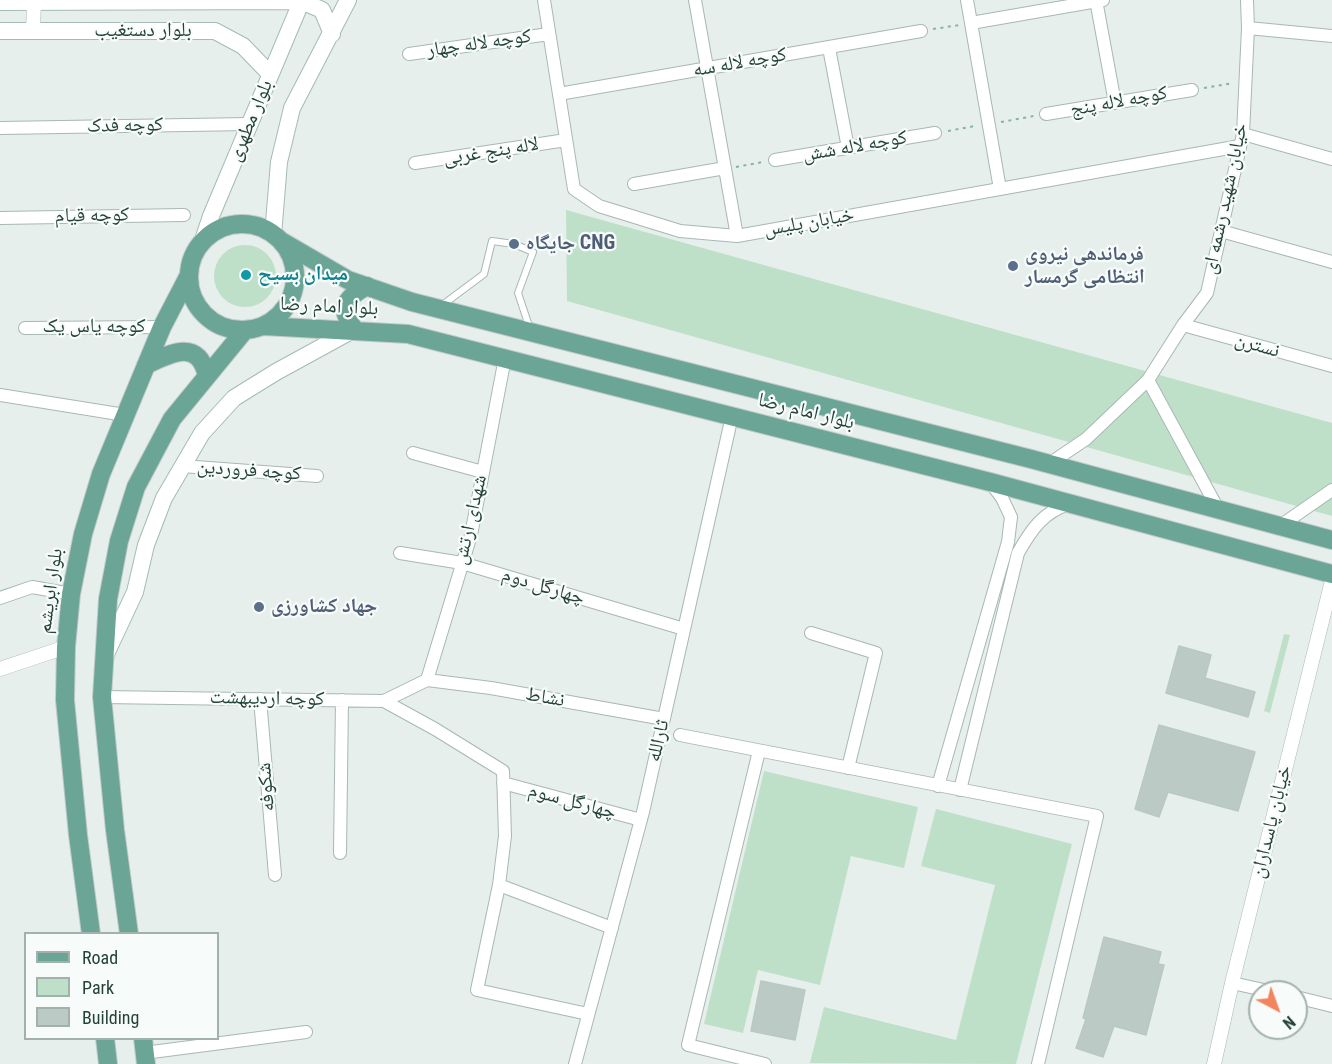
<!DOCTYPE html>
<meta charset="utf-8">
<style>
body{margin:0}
#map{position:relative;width:1332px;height:1064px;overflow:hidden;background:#e6efeb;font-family:"Roboto Condensed",sans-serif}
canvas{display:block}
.legend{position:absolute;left:24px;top:932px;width:195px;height:108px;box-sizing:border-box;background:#f7fbf9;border:2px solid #a3b1ad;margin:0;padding:8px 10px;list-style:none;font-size:18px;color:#24423a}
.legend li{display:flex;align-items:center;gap:12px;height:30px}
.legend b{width:30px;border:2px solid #a3b1ad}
.north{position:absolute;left:1248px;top:980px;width:60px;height:60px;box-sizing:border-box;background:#f7fbf9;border:2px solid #a3b1ad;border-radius:50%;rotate:139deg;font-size:16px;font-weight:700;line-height:24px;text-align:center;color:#24423a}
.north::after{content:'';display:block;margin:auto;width:21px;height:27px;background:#f4845f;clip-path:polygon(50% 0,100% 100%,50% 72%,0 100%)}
</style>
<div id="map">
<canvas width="1332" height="1064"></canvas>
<ul class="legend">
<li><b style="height:8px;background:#6aa596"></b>Road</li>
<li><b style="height:16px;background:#bfe0c8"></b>Park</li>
<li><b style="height:16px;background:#bbcac4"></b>Building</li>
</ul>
<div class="north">N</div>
</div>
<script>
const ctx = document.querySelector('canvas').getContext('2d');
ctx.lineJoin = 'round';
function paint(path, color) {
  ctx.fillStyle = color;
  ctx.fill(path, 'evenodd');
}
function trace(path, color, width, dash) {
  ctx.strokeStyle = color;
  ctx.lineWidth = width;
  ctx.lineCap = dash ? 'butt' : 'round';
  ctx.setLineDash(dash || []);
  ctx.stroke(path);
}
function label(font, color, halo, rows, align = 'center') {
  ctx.font = font + ' "Roboto Condensed","Noto Naskh Arabic",sans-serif';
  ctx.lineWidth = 4.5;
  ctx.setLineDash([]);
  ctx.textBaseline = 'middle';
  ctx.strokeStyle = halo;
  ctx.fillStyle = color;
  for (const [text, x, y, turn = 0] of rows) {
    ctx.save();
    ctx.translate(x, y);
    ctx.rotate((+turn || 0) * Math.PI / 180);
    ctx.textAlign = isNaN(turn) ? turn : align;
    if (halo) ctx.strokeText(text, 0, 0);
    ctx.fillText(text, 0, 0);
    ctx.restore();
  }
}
paint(new Path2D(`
 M 566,210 L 1332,423 L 1332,516 L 567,301 Z
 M214 276a31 31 0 1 1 62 0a31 31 0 1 1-62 0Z
 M 1284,634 L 1290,635 L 1270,713 L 1264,711 Z
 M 764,771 L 918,807 L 904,868 L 851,856 L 820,985 L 758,970 L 743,1033 L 704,1024 Z
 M 936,809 L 1072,844 L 1016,1064 L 810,1063 L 824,1007 L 956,1040 L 995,885 L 921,866 Z`), '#bfe0c8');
const building = new Path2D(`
 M 1179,646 L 1211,655 L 1205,678 L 1255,692 L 1248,717 L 1166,693 Z
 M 1159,725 L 1255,752 L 1238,811 L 1168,792 L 1159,817 L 1135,809 Z
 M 1104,937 L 1161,952 L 1158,964 L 1164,965 L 1146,1035 L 1114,1026 L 1103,1057 L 1076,1048 L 1086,1019 L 1083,1018 Z
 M 761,981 L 805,990 L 795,1040 L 751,1031 Z`);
paint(building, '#bbcac4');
trace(building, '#b8c9c2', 1.5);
const service = new Path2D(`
 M 441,306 L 484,274 L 492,241 L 514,244 L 533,252 L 518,293 L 530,329`);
const minor = new Path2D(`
 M 544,0 L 574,189 L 599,206 L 680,231 L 737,236 L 1240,146
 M 695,0 L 737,236
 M 967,0 L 1000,189
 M 1096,0 L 1115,103
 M 971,23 L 1103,0
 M 1248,28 L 1332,36
 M 829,48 L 848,148
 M 409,54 L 549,34
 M 559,94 L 921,31
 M 1046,114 L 1192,90
 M 0,128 L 249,124
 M 1243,134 L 1332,159
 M 775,160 L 935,133
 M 415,163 L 566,140
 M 634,184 L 725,168
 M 0,218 L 184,215
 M 1221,231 L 1332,262
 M 1183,325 L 1332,366
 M 25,328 L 162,327
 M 1148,380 L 1218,509
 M 0,395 L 125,415
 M 413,453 L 483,472
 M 1049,464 L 1086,439 L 1148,380 L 1183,325 L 1207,293 L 1243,134 L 1248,28 L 1247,0
 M 182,466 L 317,476
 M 1280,526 L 1332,490
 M 400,553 L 462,563 L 684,629
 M 0,598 L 32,587 L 71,594
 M 811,633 L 876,653 L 848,768
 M 427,680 L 471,535 L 505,358
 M 427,680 L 491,688 L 664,719
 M 102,697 L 384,701 L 427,680
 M 260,699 L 275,875
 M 384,701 L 435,729 L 503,771 L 505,836 L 499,885 L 477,990 L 588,1014
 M 680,735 L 1097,816 L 1038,1064
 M 759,751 L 688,1045 L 765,1064
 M 503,783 L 641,820
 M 938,786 L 1008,542 L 1011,517 L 1002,498 L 990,482
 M 960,790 L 1018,553 C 1031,530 1043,512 1069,504
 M 340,853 L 342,700
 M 499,885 L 612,928
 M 1232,983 L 1273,992
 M 1296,997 L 1332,1006
 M 144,1053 L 306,1032
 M 575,1064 L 643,812 L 732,416`);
const tertiary = new Path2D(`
 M 33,31 L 34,2
 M 0,669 L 66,647
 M 1214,1064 L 1232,983 L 1332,581`);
const secondary = new Path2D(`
 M 0,2 L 301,1 L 322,10 L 332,34
 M 0,31 L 215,31 L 243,46 L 270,74
 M 273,235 L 279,162 L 292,108 L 348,0
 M 202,243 L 211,216 L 302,0
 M 106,654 L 135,592 L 146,545 L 164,498 L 202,433 L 234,398 L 276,372 L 351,331`);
const primary = new Path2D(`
 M189 277a53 53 0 1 1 106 0a53 53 0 1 1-106 0Z
 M 281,241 L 348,280 L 412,302 L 1031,459 L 1332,540
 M 264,326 L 408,334 L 990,482 L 1332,574
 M 356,331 C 338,310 343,299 367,286
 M 146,365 C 171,353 198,338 207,376
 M 91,934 L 78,835 L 65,700 L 66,647 L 71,594 L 83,534 L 101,474 L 162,327 L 189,275
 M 129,934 L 115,830 L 102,697 L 108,599 L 119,541 L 136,487 L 172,419 L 245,330
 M 105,1038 L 108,1064
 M 143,1038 L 146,1064`);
trace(service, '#a8b8b2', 8);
trace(minor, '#a8b8b2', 14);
trace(tertiary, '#a8b8b2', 15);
trace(secondary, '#a4bbb3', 18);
trace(primary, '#c2cac8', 20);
trace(new Path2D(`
 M 933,29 L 960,25
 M 1204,88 L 1233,83
 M 1001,122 L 1034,116
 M 948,131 L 975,126
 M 736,167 L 763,162`), '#86b3a5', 2, [3, 4.5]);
trace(service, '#fff', 6);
trace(minor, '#fff', 12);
trace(tertiary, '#fff', 14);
trace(secondary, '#fff', 16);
trace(primary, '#6aa596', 18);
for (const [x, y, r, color] of [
 [514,244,6,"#5c6f8a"],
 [1013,266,6,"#5c6f8a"],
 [246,275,6,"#0f9aa8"],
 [259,607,6,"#5c6f8a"]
]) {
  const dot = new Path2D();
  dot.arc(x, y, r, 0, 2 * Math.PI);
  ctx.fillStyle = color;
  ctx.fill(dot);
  trace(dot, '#f7fbf9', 2);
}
label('20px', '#24423a', '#f7fbf9', [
 ["بلوار دستغیب",143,31],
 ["کوچه لاله چهار",479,44,-8],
 ["کوچه لاله سه",740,63,-10],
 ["کوچه لاله پنج",1119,102,-10],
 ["بلوار مطهری",251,121,-67],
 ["کوچه فدک",125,126,-1],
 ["کوچه لاله شش",855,147,-10],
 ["لاله پنج غربی",491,152,-9],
 ["خیابان شهید رشمه ای",1226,199,-78],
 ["کوچه قیام",92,216,-1],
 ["خیابان پلیس",809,223,-10],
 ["بلوار امام رضا",329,307,3],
 ["کوچه یاس یک",94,327],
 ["نسترن",1257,346,16],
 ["بلوار امام رضا",806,412,14],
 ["کوچه فروردین",249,471,4],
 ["شهدای ارتش",471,520,-77],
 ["چهارگل دوم",543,587,17],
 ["بلوار ابریشم",51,591,-82],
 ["نشاط",545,698,10],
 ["کوچه اردیبهشت",267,699,1],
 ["ثارالله",659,741,-77],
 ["شکوفه",267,787,-95],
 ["چهارگل سوم",572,802,15],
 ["خیابان پاسداران",1272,822,-76]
]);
label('bold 20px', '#4e5e75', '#f7fbf9', [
 ["جایگاه CNG",526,244],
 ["فرماندهی نیروی",1025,255],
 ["انتظامی گرمسار",1025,278],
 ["جهاد کشاورزی",271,607]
], 'left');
label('bold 20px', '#0d838f', '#f7fbf9', [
 ["میدان بسیح",258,275]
], 'left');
</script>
